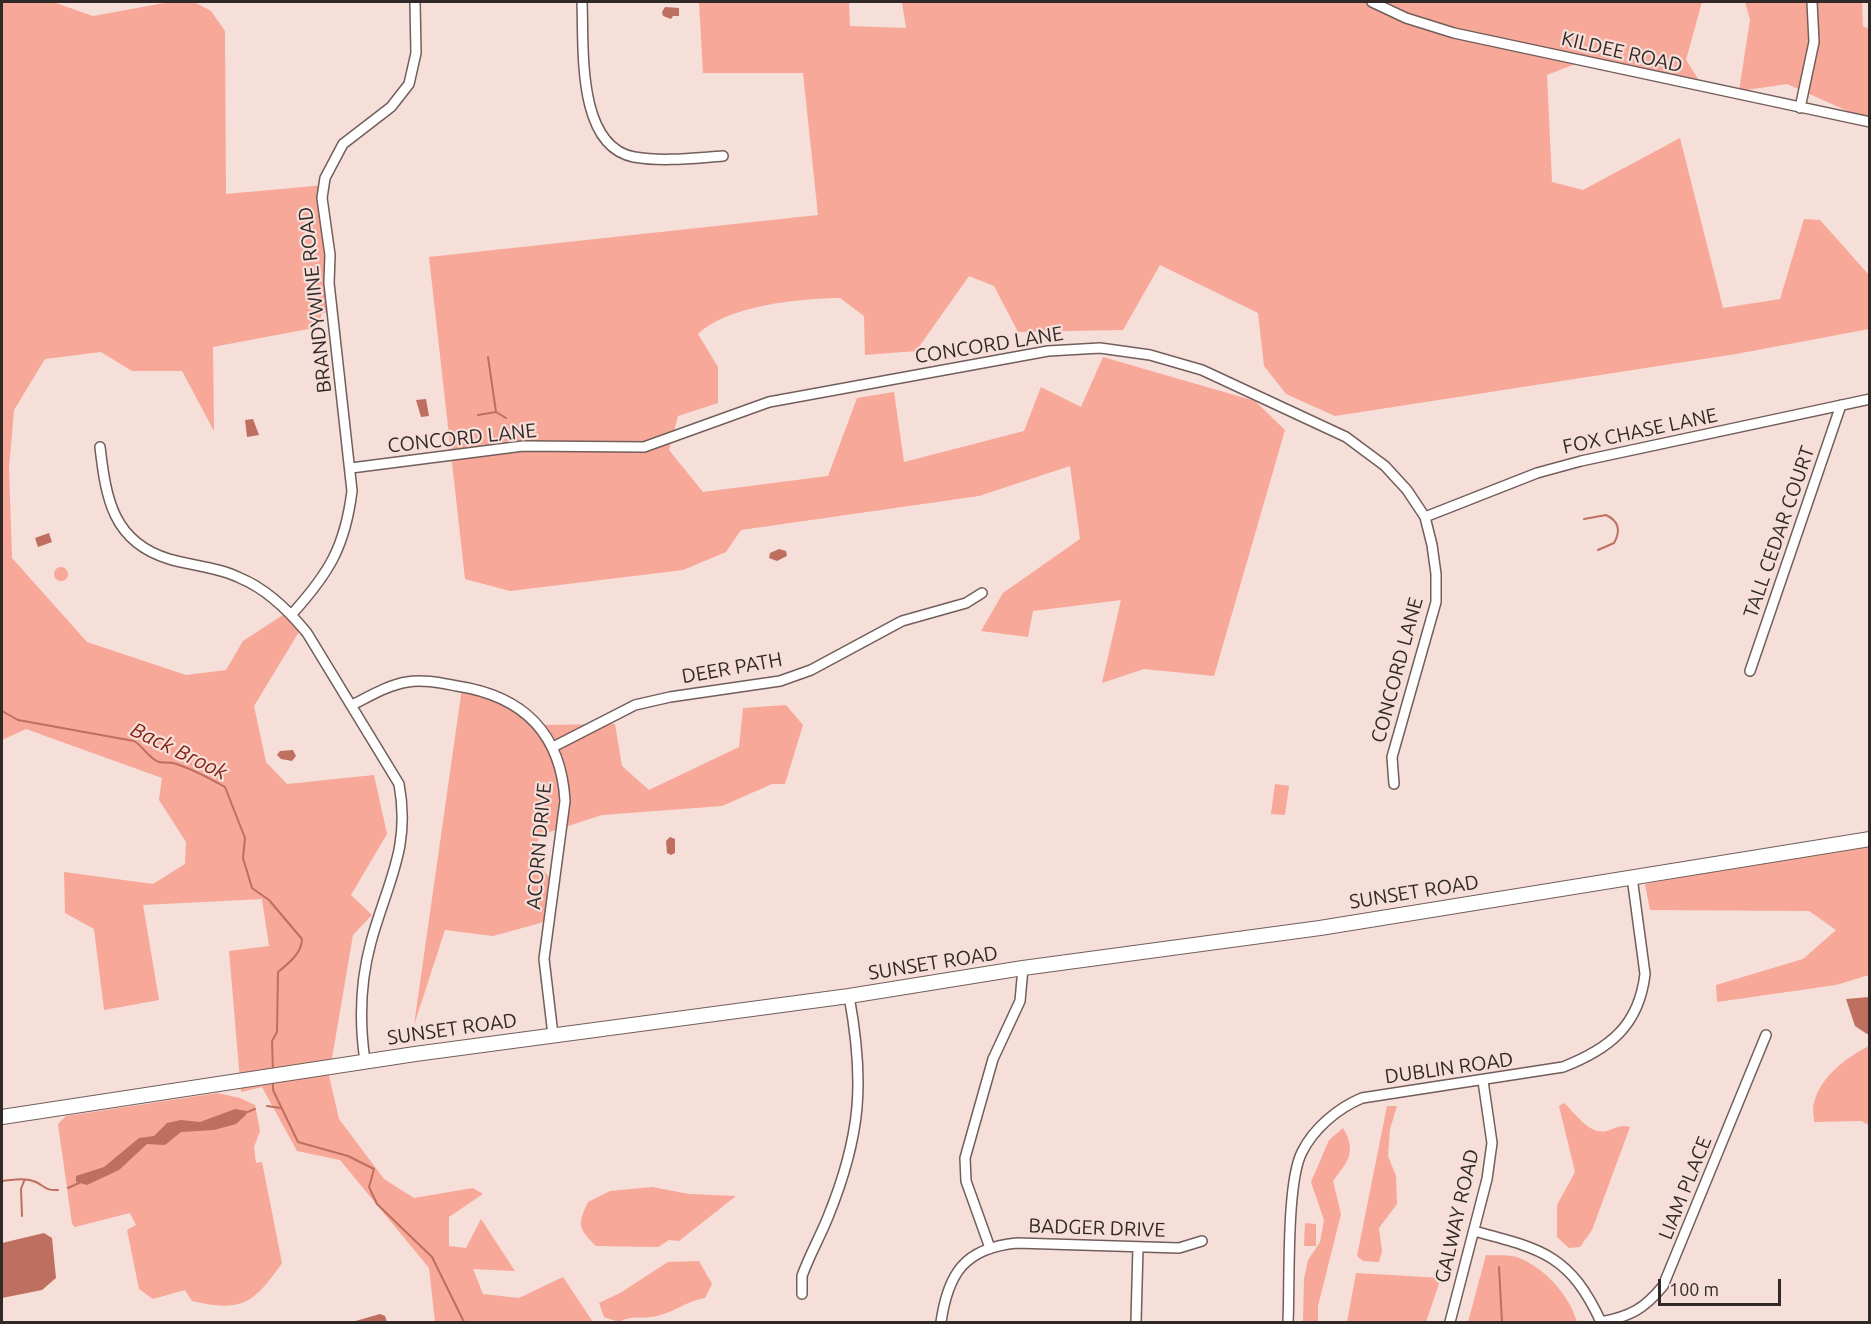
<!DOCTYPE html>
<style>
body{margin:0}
#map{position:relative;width:1871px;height:1324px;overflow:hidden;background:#f6ded9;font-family:Ubuntu,sans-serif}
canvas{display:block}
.frame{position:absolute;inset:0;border:3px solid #312927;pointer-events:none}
.scale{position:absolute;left:1658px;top:1279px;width:123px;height:27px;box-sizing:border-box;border:3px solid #312927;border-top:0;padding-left:8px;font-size:18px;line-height:21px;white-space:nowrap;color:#312927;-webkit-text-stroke:4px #f6ded9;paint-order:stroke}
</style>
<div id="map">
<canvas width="1871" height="1324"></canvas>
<div class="frame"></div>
<div class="scale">100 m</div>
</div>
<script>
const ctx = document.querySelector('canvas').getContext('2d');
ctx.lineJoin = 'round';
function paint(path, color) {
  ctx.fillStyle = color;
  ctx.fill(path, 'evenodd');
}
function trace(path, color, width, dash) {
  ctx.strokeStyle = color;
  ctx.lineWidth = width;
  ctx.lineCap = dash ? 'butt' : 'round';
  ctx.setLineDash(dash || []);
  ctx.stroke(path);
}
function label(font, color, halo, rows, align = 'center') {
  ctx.font = font + ' Ubuntu,sans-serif';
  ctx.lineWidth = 4.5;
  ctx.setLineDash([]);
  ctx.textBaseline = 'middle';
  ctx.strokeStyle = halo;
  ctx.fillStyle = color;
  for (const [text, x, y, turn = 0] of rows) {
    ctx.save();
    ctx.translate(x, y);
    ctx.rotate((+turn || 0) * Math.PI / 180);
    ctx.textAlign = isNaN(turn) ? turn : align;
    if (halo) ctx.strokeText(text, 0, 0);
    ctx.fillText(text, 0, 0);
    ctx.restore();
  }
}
paint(new Path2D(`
 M 2,2 L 53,2 L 93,16 L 170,2 L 194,2 L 211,11 L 225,31 L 226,194 L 325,185 L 333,312 L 322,313 L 319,327 L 213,347 L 214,431 L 182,371 L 132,371 L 101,352 L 45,359 L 14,410 L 9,468 L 12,558 L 87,642 L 186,675 L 226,670 L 243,641 L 289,611 L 302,627 L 254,706 L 266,762 L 287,784 L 374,775 L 387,834 L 351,895 L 372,915 L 353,935 L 329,1076 L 339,1119 L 384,1179 L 414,1198 L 473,1188 L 483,1194 L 449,1217 L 449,1246 L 466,1248 L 481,1219 L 515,1271 L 473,1269 L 483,1294 L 519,1298 L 563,1277 L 593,1322 L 435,1322 L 429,1268 L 340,1160 L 297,1151 L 262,1087 L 241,1092 L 229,951 L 269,946 L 262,899 L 143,905 L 159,1000 L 104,1010 L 94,929 L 65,913 L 64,872 L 153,884 L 185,864 L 186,842 L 159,800 L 162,778 L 26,729 L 2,740 Z
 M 699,2 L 849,2 L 850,26 L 906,28 L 902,2 L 1702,2 L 1686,60 L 1700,82 L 1583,61 L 1547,75 L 1552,182 L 1583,190 L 1680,138 L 1723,308 L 1780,299 L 1804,219 L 1820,220 L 1869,275 L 1869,329 L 1736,354 L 1335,416 L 1286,394 L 1264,366 L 1258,313 L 1160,265 L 1123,330 L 1018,332 L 994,286 L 969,276 L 916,351 L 865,355 L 864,316 L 840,298 C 801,298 726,306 698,334 L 718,367 L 718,403 L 678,416 L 669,450 L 703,492 L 828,476 L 857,398 L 894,392 L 904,462 L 1024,431 L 1041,387 L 1081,407 L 1103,357 L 1255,401 L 1285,430 L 1214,676 L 1144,669 L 1102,683 L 1121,600 L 1033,611 L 1028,637 L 981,631 L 1003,593 L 1080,539 L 1070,466 L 979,496 L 741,530 L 726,552 L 683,570 L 510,591 L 465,579 L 429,257 L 818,215 L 803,73 L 703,73 Z
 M 1745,2 L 1862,2 L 1863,26 L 1869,29 L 1869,117 L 1854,114 L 1787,84 L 1739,91 L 1750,20 Z
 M54 574a7 7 0 1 1 14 0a7 7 0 1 1-14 0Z
 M 462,688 L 517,703 L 538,725 L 615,724 L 622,766 L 649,790 L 739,747 L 743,708 L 786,705 L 803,725 L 785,784 L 772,784 L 722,806 L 602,815 L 540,835 L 532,857 L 550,878 L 544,922 L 493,936 L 445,930 L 414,1025 Z
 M 1275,784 L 1289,786 L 1285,815 L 1271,814 Z
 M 1869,843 L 1869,975 L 1836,985 L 1717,1002 L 1716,985 L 1803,959 L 1836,930 L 1809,911 L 1650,910 L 1645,884 Z
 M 1869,1046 L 1869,1125 L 1861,1121 L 1814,1122 C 1814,1116 1812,1108 1814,1103 C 1820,1077 1847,1057 1869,1046 Z
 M 218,1093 L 240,1098 L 255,1105 L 260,1131 L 254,1147 L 256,1163 L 262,1162 L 282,1263 C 253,1305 241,1312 192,1301 L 185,1290 L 153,1299 L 139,1289 L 127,1230 L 136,1225 L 130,1213 L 75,1227 L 72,1224 L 58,1124 L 66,1116 Z
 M 1564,1103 C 1576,1114 1589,1135 1607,1131 C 1616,1128 1621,1124 1630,1127 L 1592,1230 L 1580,1247 L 1569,1248 L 1557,1237 L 1557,1205 L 1575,1172 L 1559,1106 Z
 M 1387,1106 L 1397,1106 L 1390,1129 L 1388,1156 L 1396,1176 L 1397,1204 L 1379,1228 L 1382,1251 L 1379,1262 L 1363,1261 L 1357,1256 Z
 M 1343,1128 C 1357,1152 1348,1161 1333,1181 L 1341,1214 L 1318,1306 L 1318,1322 L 1303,1322 L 1304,1279 L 1308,1260 L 1320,1242 L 1324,1220 L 1311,1182 L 1329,1140 Z
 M 652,1187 L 689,1194 L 736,1196 L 679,1241 L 669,1240 L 658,1247 L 596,1246 C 578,1228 577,1225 588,1202 L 610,1191 Z
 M 1305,1223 L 1316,1224 L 1316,1246 L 1304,1246 Z
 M 1486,1255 C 1496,1256 1510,1254 1519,1258 C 1545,1268 1570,1296 1577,1322 L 1468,1322 Z
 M 699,1261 L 712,1284 L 705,1298 C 685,1301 671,1315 651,1317 C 637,1319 634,1315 619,1322 L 604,1317 L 599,1303 L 620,1293 L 668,1262 Z
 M 1356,1273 L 1441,1278 L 1426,1322 L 1347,1322 Z`), '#f7a898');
paint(new Path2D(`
 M 665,7 L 679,8 L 679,16 L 673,16 L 671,19 L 663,16 L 662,12 Z
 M 426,399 L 429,416 L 421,417 L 416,400 Z
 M 253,419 L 259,435 L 247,437 L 245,420 Z
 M 49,533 L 52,542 L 38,547 L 35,538 Z
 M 779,549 L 786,551 L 787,556 L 777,561 L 769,558 L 770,553 Z
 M 293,750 L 296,756 L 292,761 L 281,759 L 277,755 L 280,751 Z
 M 670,837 L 675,839 L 675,853 L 671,855 L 667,853 L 666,841 Z
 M 1869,997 L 1869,1034 L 1867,1034 L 1855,1026 L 1846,999 Z
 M 235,1109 L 246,1111 L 246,1115 L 236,1124 L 214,1130 L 181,1132 L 165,1145 L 147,1144 L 119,1170 L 87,1185 L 76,1182 L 76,1176 L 104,1167 L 139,1138 L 154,1136 L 167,1123 L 181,1120 L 200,1122 Z
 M 44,1233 L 52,1238 L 56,1278 L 42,1290 L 2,1298 L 2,1243 Z
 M 380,1314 L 385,1316 L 387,1322 L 352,1322 Z`), '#bf6f60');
trace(new Path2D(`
 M 488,357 L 496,412
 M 478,415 L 496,412 L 506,418
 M 1584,519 L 1606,515 C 1619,521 1621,531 1614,543 L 1598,550
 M 2,711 L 18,720 L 134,741 C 143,746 149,759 159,762 C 163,763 168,762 173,763 C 191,768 209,778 225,787 L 245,838 L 243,858 L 252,888 L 269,900 L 302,939 C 302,953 288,964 278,972 L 277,1032 L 272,1041 L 273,1071
 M 273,1080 L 273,1090 L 298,1142 L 348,1156 L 374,1169 L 369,1187 L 377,1204 L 432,1257 L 464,1322
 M 267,1106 L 281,1108
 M 245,1113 L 255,1109
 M 2,1181 C 12,1180 25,1177 36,1182 C 44,1186 46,1191 58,1190
 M 68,1188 L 79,1183
 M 22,1216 L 21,1189 L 24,1181
 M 1499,1267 L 1502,1322`), '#bf6f60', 2);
const street = new Path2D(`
 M 582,2 C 584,46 576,146 634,157 C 663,162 694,158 723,156
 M 1372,2 L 1406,18 L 1454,33 L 1870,122
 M 1800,108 L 1814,42 L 1812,2
 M 100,447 C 106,499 113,542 169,559 C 193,566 218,567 240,578 C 267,589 289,611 307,633 L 399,784 C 411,848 387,883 371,942 C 360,982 359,1020 365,1061
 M 351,468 L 523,446 L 644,447 L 769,402 L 1048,351 L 1100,348 L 1150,355 L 1202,370 L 1346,437 L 1385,466 L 1407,490 L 1425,517 L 1432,545 L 1436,574 L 1436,602 L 1392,757 L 1394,784
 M 1425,517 L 1537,473 L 1581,461 L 1870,399
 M 292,614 C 329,573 345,547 352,491 L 329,283 L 330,255 L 322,198 L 325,178 L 343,144 L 391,107 L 409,84 L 416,53 L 415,2
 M 1750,671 L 1841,405
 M 352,705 C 370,696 388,685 407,682 C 423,679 441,683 457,686 C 523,696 561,733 565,801 L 544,959 L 553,1035
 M 553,747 L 635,705 L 670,697 L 780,681 L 811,670 L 902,621 L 966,603 L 982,593
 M 1474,1231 C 1542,1249 1570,1255 1601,1322
 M 990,1248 L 966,1181 L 965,1158 L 993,1059 L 1020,1001 L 1023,968
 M 802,1294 L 802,1276 C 809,1256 820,1237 828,1217 C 861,1136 865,1082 849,996
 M 941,1322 C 948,1274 964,1248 1017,1243 L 1179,1248 L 1202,1241
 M 1136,1322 L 1138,1247
 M 1288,1322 C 1290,1284 1286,1183 1302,1152 C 1314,1128 1338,1108 1362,1098 L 1563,1067 C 1609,1049 1639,1026 1645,974 L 1632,877
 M 1450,1322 L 1487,1179 L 1492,1143 L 1483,1081
 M 1601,1322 C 1631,1316 1644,1309 1663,1286 L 1766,1035`);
const secondary = new Path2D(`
 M 2,1117 L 415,1054 L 849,996 L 1023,968 L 1320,928 L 1870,839`);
trace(street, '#725e5a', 12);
trace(secondary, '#725e5a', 16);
trace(street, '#fff', 9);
trace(secondary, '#fff', 14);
label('20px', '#312927', '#f6ded9', [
 ["KILDEE ROAD",1622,52,13],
 ["BRANDYWINE ROAD",315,300,-96],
 ["CONCORD LANE",989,345,-9],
 ["FOX CHASE LANE",1640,431,-12],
 ["CONCORD LANE",462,438,-6],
 ["TALL CEDAR COURT",1779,532,-71],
 ["DEER PATH",732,668,-10],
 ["CONCORD LANE",1397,670,-75],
 ["ACORN DRIVE",539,846,-85],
 ["SUNSET ROAD",1414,892,-9],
 ["SUNSET ROAD",933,963,-9],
 ["SUNSET ROAD",452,1029,-8],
 ["DUBLIN ROAD",1449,1068,-8],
 ["LIAM PLACE",1685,1188,-68],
 ["GALWAY ROAD",1457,1216,-77],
 ["BADGER DRIVE",1097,1228,2]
]);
label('italic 21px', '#842214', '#f6ded9', [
 ["Back Brook",179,751,26]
]);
</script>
